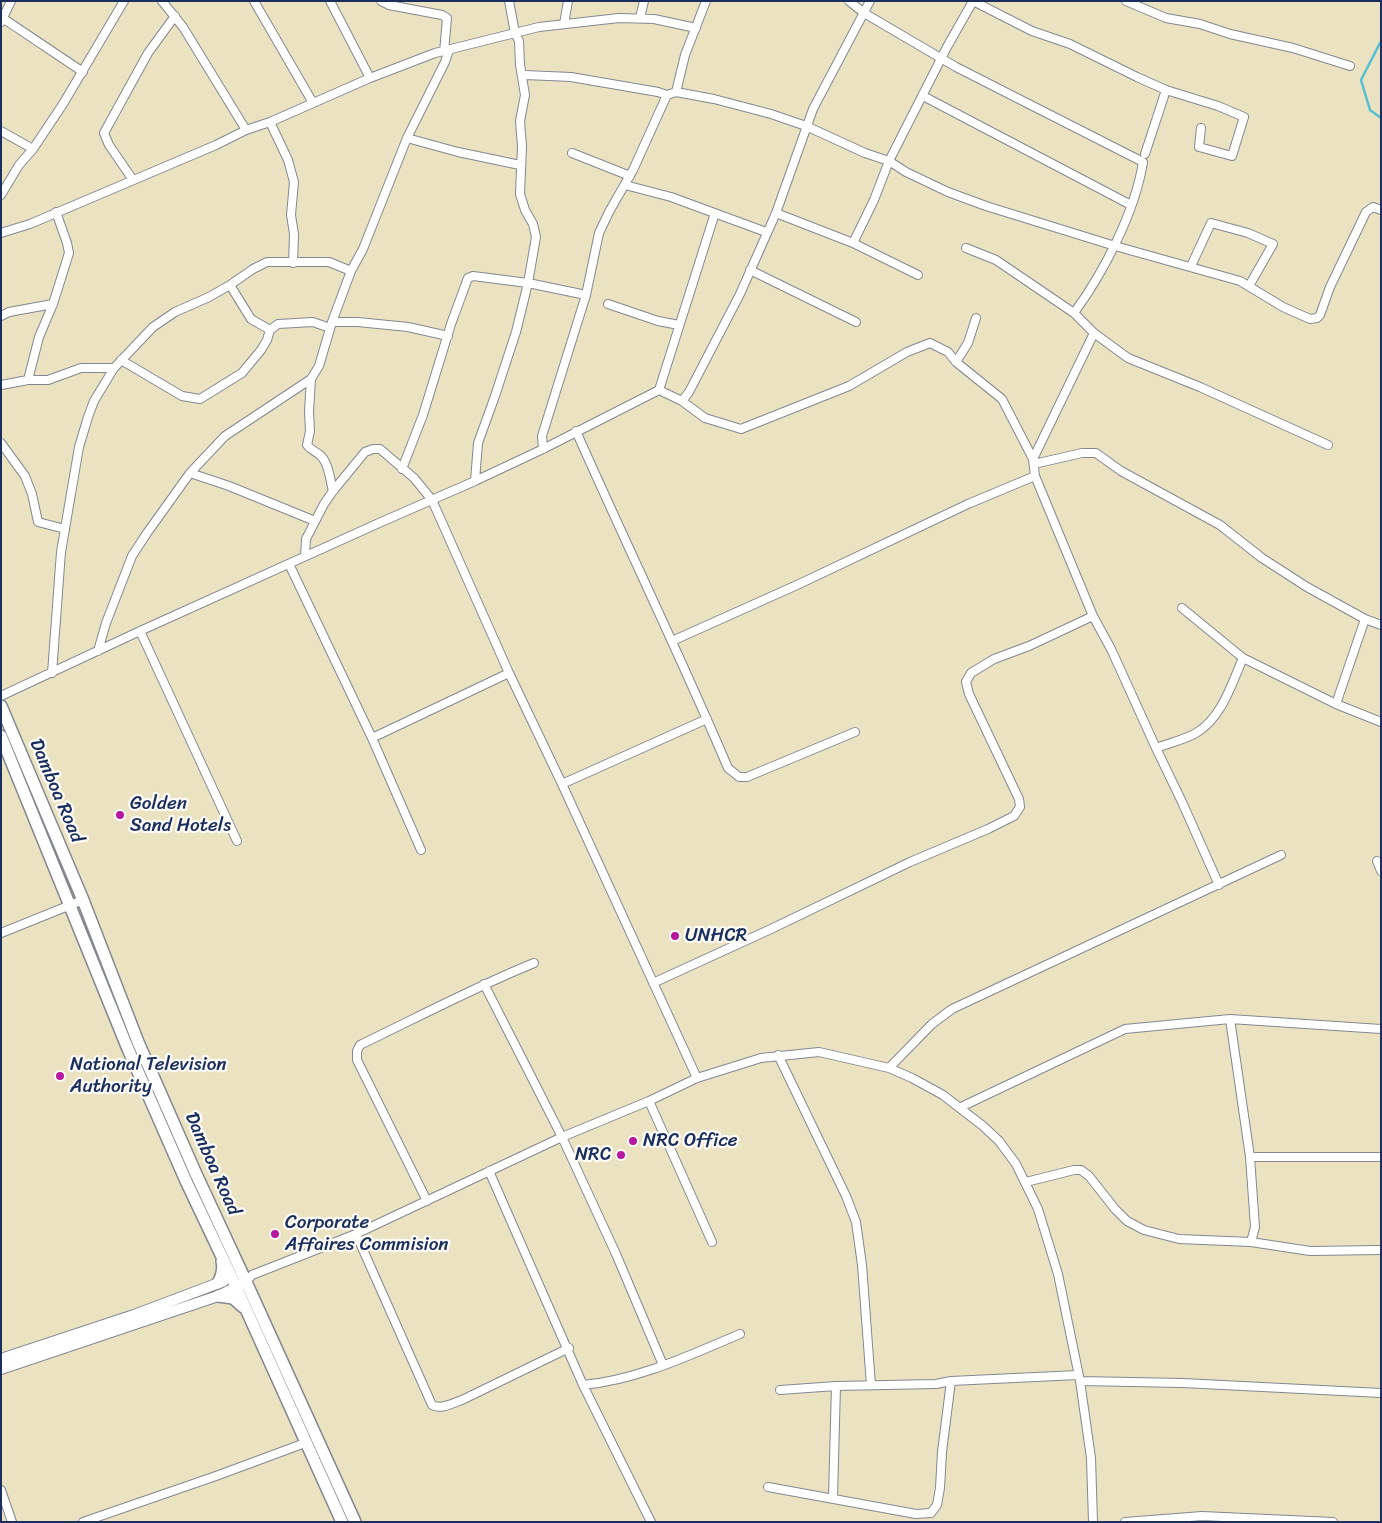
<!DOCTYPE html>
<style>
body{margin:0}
#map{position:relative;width:1382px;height:1523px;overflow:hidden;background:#ebe2c1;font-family:Sriracha,sans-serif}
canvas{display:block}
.frame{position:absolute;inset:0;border:2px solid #1b2f5e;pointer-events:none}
</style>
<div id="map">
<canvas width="1382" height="1523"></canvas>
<div class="frame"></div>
</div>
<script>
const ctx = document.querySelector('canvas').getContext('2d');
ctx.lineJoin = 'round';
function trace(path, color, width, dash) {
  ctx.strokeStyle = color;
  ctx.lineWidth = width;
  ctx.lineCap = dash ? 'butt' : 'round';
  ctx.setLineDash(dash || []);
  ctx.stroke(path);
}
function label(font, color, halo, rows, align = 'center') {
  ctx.font = font + ' Sriracha,sans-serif';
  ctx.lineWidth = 4.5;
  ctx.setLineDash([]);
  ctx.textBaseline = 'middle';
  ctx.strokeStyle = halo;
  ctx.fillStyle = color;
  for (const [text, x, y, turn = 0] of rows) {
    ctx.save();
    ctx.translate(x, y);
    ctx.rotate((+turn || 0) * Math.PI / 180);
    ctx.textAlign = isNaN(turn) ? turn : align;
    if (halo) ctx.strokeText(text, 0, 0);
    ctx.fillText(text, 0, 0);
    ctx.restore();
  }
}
trace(new Path2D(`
 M 1381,41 L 1361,80 L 1370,110 L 1381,118`), '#57bfd4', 2.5);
const street = new Path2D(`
 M 162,1 L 183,27 L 246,130
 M 254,1 L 313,103
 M 330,1 L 370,78
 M 381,1 L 389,5 L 442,15 L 447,18 L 444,52
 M 849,1 L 864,13 L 956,67 L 1143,162 C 1135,212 1104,272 1074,313
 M 973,1 L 1032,31 L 1070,44 L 1137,77 L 1166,90 L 1218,106 L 1244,117 L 1232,156 L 1199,147 L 1201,128
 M 1126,1 L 1166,18 L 1200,24 L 1230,34 L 1293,48 L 1350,66
 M 1,17 L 83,72
 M 640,18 L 644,1
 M 1,22 L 11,1
 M 564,24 L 568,1
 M 522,77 L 525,75 L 571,77 L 658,92 L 667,95 L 676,92 L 714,99 L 771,114 L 806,126 L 865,153 L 889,161 L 906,172 L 948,192 L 986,206 L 1115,246 L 1240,281 L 1283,307 L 1310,319 L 1317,318 L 1320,315 L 1330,287 L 1366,212 L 1373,207 L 1381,210
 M 676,92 L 685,55 L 706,1
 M 923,96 L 1131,205
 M 270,122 L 288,160 L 294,182 L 291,215 L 294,234 L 293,263
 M 1,131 L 33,149
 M 407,138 L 458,152 L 520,165
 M 572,153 L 630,176
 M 1145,154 L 1166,90
 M 133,180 L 109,145 L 104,133 L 148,53 L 175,16
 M 625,185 L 671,197 L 766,232
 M 1,195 L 19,165 L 33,149 L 63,104 L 124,1
 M 776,213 L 853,243 L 918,275
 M 1,233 L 30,224 L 216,145 L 246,130 L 270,122 L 370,78 L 435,53 L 539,27 L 619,18 L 654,19 L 696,28
 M 853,243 L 874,200 L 889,161 L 947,47 L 973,1
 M 966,248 L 996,260 L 1074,313 L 1094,333 L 1128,358 L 1200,387 L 1328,445
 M 1191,266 L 1211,223 L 1248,233 L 1273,244 L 1249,286
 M 750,270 L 856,322
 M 230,285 L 251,319 L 270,330
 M 608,304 L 658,321 L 679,325
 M 1,316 L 9,312 L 53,304
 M 332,322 L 358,322 L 408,327 L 448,336
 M 1094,333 L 1033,459 L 1035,476 L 1093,616 L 1111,649 L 1156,748 L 1182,802 L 1219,885
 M 121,360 L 182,396 L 200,399 L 242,373 L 261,350 L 267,340 L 270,330 L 278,324 L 313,322 L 330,328
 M 956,362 L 968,343 L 976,318
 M 311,379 L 309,411 L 310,431 L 307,445 C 311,450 315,451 320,455 C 329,463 330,480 333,491
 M 28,380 L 39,337 L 53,304 L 69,253 L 67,243 L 56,212
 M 1,385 L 28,380 L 48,380 L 81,368 L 114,368
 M 659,390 L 715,213
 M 682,401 L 705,418 L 741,429 L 849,386 L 907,352 L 930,343 L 948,352 L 956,362 L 1002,399 L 1033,459
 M 576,431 C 626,544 680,655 728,768 L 739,777 L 747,777 L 855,732
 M 1,443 L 25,476 L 32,494 L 38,522 L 65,529
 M 543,449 L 542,436 L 586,295 L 599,233 L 609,212 L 633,170 L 667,95
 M 1034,464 L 1082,453 L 1096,453 L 1121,471 L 1220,525 L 1262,558 L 1307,587 L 1365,619 L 1381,625
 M 402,469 L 423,415 L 451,324 L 468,278 L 473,276 L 528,283 L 586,295
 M 190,473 L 229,486 L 315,521
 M 475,481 L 478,443 L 495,396 L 516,332 L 528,283 L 536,237 L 533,224 L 525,210 L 520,194 L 522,146 L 520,121 L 525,95 L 520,65 L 519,41 L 515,33 L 509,1
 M 305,556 L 306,539 L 324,504 L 333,491 L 365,452 L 373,449 L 380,449 L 414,478 L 432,500 L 509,673 L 562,784 L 697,1078
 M 289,564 L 372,738 L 421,850
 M 1182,608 L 1243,658 L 1336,704 L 1381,722
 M 140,631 L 237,841
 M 672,641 L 797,585 L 968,504 L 1035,476
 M 98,651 L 106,623 L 132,556 L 147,533 L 190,473 L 225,436 L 311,379 L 319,366 L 332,322 L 351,271 L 363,249 L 407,138 L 445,62 L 449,50
 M 52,673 L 61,552 L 79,447 L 88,417 L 94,401 L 114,368 L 153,327 L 175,312 L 209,297 L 230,285 L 253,269 L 267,262 L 329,262 L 351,271
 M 1,696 L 140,631 L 379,523 L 475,481 L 543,449 L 659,390 L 682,401 L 689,392 L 740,294 L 776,213 L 813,109 L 870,1
 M 1336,704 L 1365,619
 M 372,738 L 509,673
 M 1156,748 C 1169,743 1184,740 1196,733 C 1222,718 1232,683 1243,658
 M 562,784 L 707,719
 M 1377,861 L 1381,871
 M 1,933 L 83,900
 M 653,983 L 771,929 L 910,862 L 988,829 L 1014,816 L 1020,807 L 1019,799 L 969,694 L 966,682 L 971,673 L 994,659 L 1029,646 L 1093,616
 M 484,984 L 562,1137 L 616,1254 L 663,1365
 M 1230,1019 L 1250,1157 L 1255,1227 L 1251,1242
 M 778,1055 L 846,1196 L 856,1222 L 862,1265 L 871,1385
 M 889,1068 L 932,1024 L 952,1009 L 1281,855
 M 649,1101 L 712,1242
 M 961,1107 L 1125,1029 L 1230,1019 L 1381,1029
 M 1250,1157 L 1381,1157
 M 489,1171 L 583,1385 L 651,1522
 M 1026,1182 L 1074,1170 L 1081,1170 L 1089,1176 L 1115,1209 L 1127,1221 L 1144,1230 L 1179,1239 L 1251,1242 L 1310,1251 L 1381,1250
 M 427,1201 L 357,1060 L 357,1051 L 360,1045 C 418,1017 475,987 534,963
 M 356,1234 L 432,1405 C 441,1410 453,1403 462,1400 L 569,1348
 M 246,1282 L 252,1275 L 356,1234 L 562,1137 L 649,1101 L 697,1078 L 761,1058 L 819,1052 L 889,1068 L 912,1078 L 943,1095 L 983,1126 L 999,1141 L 1016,1164 L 1038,1209 L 1058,1274 L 1080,1381 L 1091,1458 L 1093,1522
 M 1080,1381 L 1183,1383 L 1381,1393
 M 583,1385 C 638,1380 690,1355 740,1334
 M 780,1390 L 836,1386 L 936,1384 L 951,1381 L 1078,1375
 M 768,1487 L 916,1514 L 931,1513 L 937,1505 L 940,1488 L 942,1452 L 951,1381
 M 1,1490 L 12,1522
 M 833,1498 L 836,1386
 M 83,1522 L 216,1476 L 305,1443
 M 1125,1522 L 1202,1516 L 1333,1522`);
const secondary = new Path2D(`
 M 1,1359 L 134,1315 L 224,1281
 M 1,1369 L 218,1296 L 243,1284`);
const primary = new Path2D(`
 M 1,706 L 83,900 L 138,1042 L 196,1174 L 242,1273 L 355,1522
 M 1,736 L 128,1049 L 186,1181 L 232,1278 L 342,1522
 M 218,1283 C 222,1276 224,1270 222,1261
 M 218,1296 L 233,1298 L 243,1307`);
trace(street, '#838890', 10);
trace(secondary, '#838890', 12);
trace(primary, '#838890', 14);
trace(street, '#fff', 8);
trace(secondary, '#fff', 10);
trace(primary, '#fff', 11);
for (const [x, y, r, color] of [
 [120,815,5,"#b5179e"],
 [675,936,5,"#b5179e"],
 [60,1076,5,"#b5179e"],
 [633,1141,5,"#b5179e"],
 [621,1155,5,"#b5179e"],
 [275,1234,5,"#b5179e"]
]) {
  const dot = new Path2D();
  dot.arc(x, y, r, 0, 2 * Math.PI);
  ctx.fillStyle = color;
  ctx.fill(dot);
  trace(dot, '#fdfcf7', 2);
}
label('19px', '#1b2f5e', '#fdfcf7', [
 ["Damboa Road",56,791,67],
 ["Damboa Road",212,1164,66]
]);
label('19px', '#1b2f5e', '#fdfcf7', [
 ["Golden",130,804],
 ["Sand Hotels",130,826],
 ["UNHCR",685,936],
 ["National Television",70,1065],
 ["Authority",70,1087],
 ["NRC Office",643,1141],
 ["NRC",611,1155,"right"],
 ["Corporate",285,1223],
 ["Affaires Commision",285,1245]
], 'left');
</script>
